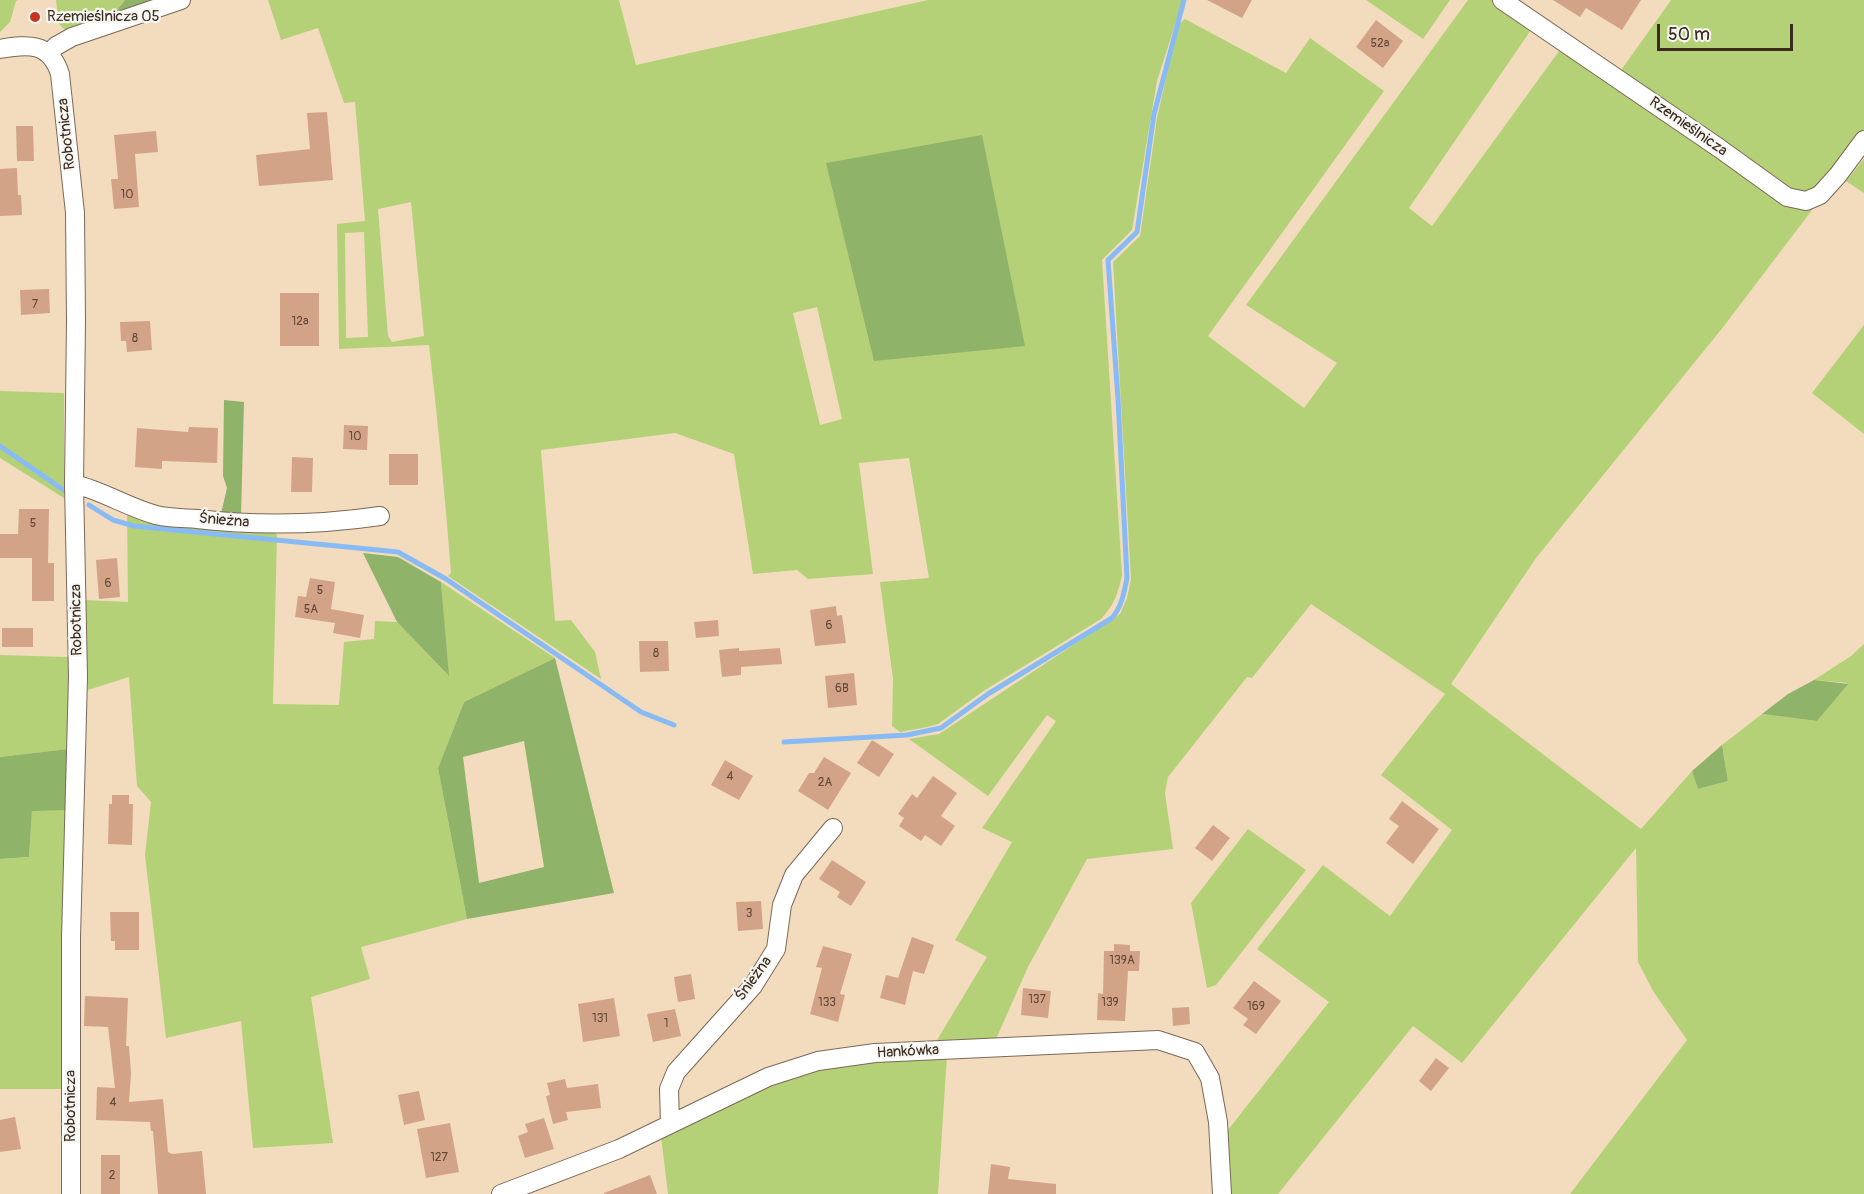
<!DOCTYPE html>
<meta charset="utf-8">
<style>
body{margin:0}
#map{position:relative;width:1864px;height:1194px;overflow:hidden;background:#f3dcbd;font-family:Pangolin,sans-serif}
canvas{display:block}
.scale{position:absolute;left:1657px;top:24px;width:136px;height:27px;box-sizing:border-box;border:3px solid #3b2a1e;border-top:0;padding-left:8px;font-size:18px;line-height:21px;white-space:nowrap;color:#3b2a1e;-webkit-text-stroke:4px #f6f6f2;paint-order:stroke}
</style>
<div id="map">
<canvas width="1864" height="1194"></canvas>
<div class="scale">50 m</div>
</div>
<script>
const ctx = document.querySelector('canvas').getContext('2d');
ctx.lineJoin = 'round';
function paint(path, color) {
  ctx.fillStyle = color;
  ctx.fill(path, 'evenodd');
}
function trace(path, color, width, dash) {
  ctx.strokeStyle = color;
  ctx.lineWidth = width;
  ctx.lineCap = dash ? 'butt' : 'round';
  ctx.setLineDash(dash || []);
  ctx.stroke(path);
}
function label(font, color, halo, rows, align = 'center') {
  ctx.font = font + ' Pangolin,sans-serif';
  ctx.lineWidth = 4.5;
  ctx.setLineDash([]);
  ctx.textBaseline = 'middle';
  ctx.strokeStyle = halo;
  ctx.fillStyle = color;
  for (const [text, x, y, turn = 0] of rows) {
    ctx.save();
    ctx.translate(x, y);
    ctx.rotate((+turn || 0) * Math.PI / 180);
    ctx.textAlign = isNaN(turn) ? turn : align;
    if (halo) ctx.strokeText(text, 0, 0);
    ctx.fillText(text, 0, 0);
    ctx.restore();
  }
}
paint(new Path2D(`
 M 0,0 L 18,0 L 16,1 L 10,22 L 0,32 Z
 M 56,0 L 125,0 L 109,20 L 66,31 L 59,24 Z
 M 268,0 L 619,0 L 636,65 L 928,0 L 1183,0 L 1157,81 L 1132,230 L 1102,260 L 1122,575 C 1118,594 1114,605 1101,619 L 985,690 L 938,724 L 927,727 L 900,732 L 892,726 L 893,679 L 880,582 L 929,578 L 909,458 L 859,463 L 873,574 L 808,579 L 797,570 L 753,574 L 734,454 L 675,433 L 541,450 L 555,621 L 571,620 L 595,652 L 601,679 L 448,576 L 451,573 C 445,497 438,421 429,345 L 339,349 L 337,224 L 365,221 L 355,102 L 344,103 L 318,28 L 281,40 ZM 411,202 L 424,336 L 392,342 L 388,336 L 378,209 ZM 364,232 L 368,337 L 346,338 L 345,233 ZM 817,307 L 842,419 L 820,425 L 793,313 Z
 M 1366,0 L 1450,0 L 1423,39 Z
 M 1468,0 L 1494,0 L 1533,27 L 1409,208 L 1432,226 L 1562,47 L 1815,206 L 1724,326 L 1536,558 L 1451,684 L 1641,829 L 1692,771 L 1698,789 L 1728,781 L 1722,745 L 1762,714 L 1817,721 L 1847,683 L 1814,680 L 1851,656 L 1864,644 L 1864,1194 L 1570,1194 L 1687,1040 L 1653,991 L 1638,962 L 1636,848 L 1462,1063 L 1413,1026 L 1278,1194 L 1231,1194 L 1227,1131 L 1329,1002 L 1257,949 L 1323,865 L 1390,916 L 1452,830 L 1381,775 L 1445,694 L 1311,604 L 1252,678 L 1247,677 L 1168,777 L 1165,793 L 1173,849 L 1087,859 L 1028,967 L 996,1039 L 937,1040 L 987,957 L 955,940 L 1012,842 L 982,828 L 1056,721 L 1047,715 L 988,796 L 909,739 L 939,734 L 1120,614 L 1127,598 L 1131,579 L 1113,262 L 1140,236 L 1157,118 L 1178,25 L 1185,19 L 1286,73 L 1310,38 L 1384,91 L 1208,336 L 1304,408 L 1337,363 L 1246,305 Z
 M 1671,0 L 1864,0 L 1864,134 L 1821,187 L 1798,194 L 1619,73 Z
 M 1864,159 L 1864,193 L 1846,181 Z
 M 1864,325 L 1864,434 L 1812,393 Z
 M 0,391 L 64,393 L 64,498 L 0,458 Z
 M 127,510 L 271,530 L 277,535 L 273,704 L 339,705 L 344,642 L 374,639 L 375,621 L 397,622 L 448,675 L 441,582 L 555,658 L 464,702 L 438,768 L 467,919 L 361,947 L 370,979 L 311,997 L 333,1143 L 253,1148 L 241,1021 L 166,1038 L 145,855 L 151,802 L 137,786 L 129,677 L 88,690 L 84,600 L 128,602 Z
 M 0,655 L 68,657 L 68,749 L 0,757 Z
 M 32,810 L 65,810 L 63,1089 L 0,1089 L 0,859 L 29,857 Z
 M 1248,829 L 1306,870 L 1216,985 L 1207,988 L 1191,903 Z
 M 947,1055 L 938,1194 L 668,1194 L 661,1136 C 711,1112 761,1084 816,1070 C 859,1059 903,1058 947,1055 Z`), '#b4d178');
paint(new Path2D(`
 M 125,0 L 169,0 L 109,20 Z
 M 982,135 L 1025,346 L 874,361 L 826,163 Z
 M 224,400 L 244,402 L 241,516 L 220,518 L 227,488 L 223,476 Z
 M 363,553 L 398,557 L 441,582 L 449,676 L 397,622 Z
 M 555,658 L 614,893 L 467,919 L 438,768 L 464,702 ZM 524,741 L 544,867 L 479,883 L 463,757 Z
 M 1814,680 L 1848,684 L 1817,721 L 1762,714 L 1788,694 Z
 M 1722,745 L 1728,781 L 1698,789 L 1692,771 Z
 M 68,749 L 65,810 L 32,811 L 29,857 L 0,859 L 0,757 Z`), '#8fb368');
trace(new Path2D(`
 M 0,446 L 65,491
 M 89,505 L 113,520 L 134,526 L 398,552 L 446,579 L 641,712 L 674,725
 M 784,742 L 907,735 L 941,728 L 988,694 L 1112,618 C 1122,606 1124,593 1127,578 L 1118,399 L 1108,260 L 1137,232 L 1154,114 L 1184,0`), '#88baf5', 5);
paint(new Path2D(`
 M 1207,0 L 1252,0 L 1242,18 Z
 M 1553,0 L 1641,0 L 1622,30 L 1586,8 L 1580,17 Z
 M 1376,20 L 1403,41 L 1383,68 L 1356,47 Z
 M 327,112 L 333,180 L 259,186 L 256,155 L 310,149 L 307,113 Z
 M 16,126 L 33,126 L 34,161 L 17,161 Z
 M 156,131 L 158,152 L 135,154 L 139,207 L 114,209 L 111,179 L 118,179 L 114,135 Z
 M 17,168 L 18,195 L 21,195 L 22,215 L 0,216 L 0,169 Z
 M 49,289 L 50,313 L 21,315 L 20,290 Z
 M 280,293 L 319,293 L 319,346 L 280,346 Z
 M 150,321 L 152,350 L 127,352 L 126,341 L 121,341 L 120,322 Z
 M 344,425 L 368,426 L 367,450 L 343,449 Z
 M 189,427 L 218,428 L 217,463 L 162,461 L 162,469 L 135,467 L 137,428 L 188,432 Z
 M 389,454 L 418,454 L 418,485 L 389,485 Z
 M 292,457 L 313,458 L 312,492 L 291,492 Z
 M 19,509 L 49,509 L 48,563 L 54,563 L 54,601 L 32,601 L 32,558 L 0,558 L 0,534 L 18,534 Z
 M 117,558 L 120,597 L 99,599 L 96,560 Z
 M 310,578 L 335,582 L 331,609 L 364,615 L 360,638 L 333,633 L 335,623 L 295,617 L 298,596 L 306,597 Z
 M 836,606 L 837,616 L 842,615 L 846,643 L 815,646 L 810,610 Z
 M 718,620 L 719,636 L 696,638 L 694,622 Z
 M 2,628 L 33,628 L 33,647 L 2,647 Z
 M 639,641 L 668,641 L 669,671 L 640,672 Z
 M 739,648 L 739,651 L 780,648 L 782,664 L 741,667 L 741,675 L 722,677 L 719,650 Z
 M 854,673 L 857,705 L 828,708 L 825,676 Z
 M 872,740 L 894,754 L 879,777 L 857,763 Z
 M 824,757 L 851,773 L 828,810 L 798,791 L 809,773 L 814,773 Z
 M 725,760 L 753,776 L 739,800 L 711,785 Z
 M 933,776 L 957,793 L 941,816 L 955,826 L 941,846 L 925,835 L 921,841 L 899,826 L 904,818 L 898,814 L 912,794 L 917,798 Z
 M 112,795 L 129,795 L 129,804 L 133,804 L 132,845 L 108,844 L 109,804 L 112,804 Z
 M 1402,801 L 1439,829 L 1413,864 L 1386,843 L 1399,826 L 1389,819 Z
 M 1213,825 L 1230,838 L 1212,861 L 1195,848 Z
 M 832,860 L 866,882 L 851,906 L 837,897 L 840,892 L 819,879 Z
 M 761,901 L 763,929 L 738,931 L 736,902 Z
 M 110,912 L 139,912 L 139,950 L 115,950 L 115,941 L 111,941 Z
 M 912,937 L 934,945 L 924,974 L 913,971 L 905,1005 L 880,998 L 886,975 L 898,978 Z
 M 1114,944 L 1130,945 L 1130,951 L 1140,951 L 1139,971 L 1128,971 L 1125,1021 L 1097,1020 L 1098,993 L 1103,994 L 1104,951 L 1114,951 Z
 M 823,946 L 852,954 L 840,994 L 845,995 L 838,1022 L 810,1014 L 822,968 L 816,967 Z
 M 691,974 L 695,999 L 678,1002 L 674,977 Z
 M 1254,981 L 1281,1001 L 1256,1034 L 1243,1025 L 1248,1019 L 1233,1008 Z
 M 1023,988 L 1051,991 L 1048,1018 L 1021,1015 Z
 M 85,996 L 128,998 L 126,1046 L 129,1046 L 131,1073 L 129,1102 L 163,1099 L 168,1152 L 172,1154 L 202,1151 L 206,1194 L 158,1194 L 153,1131 L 151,1131 L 150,1122 L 96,1120 L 97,1087 L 115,1088 L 108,1027 L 84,1026 Z
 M 614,998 L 620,1036 L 583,1042 L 578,1004 Z
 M 1189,1007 L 1190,1024 L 1173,1026 L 1172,1008 Z
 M 675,1009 L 681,1036 L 653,1042 L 647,1014 Z
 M 1436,1058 L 1449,1068 L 1431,1091 L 1419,1081 Z
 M 565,1079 L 567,1088 L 598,1084 L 601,1108 L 566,1112 L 568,1120 L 553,1124 L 546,1096 L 550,1095 L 547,1083 Z
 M 419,1091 L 425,1120 L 404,1125 L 398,1095 Z
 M 15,1117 L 21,1149 L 0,1152 L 0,1120 Z
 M 544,1118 L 554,1149 L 525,1158 L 518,1136 L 528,1132 L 525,1124 Z
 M 450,1123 L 459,1172 L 426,1178 L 417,1129 Z
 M 101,1155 L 120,1155 L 120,1194 L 101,1194 Z
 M 991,1164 L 1010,1167 L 1008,1179 L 1056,1184 L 1056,1194 L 988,1194 Z
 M 650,1175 L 657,1194 L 604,1194 L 604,1193 Z`), '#d3a388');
const minor = new Path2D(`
 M 1502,0 L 1719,148 L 1787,197 L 1806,201 L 1820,195 L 1838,175 L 1864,140
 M 0,49 C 28,44 50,42 60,74 L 75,213 L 76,321 L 74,484 L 78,677 L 71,938 L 71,1194
 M 48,54 L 56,46 L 72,37 L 181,0
 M 74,484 C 103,491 127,507 156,515 C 168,518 183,518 197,519 C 258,526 319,525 380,516
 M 670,1124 L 669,1089 L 676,1072 L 753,986 L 776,949 L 782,905 L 794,875 L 833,828
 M 501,1194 L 619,1149 L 768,1077 L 818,1061 L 875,1053 L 1158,1040 L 1195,1052 L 1210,1078 L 1218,1122 L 1222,1194`);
trace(minor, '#7b6856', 20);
trace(minor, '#fff', 18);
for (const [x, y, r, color] of [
 [35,17,6,"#c8321e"]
]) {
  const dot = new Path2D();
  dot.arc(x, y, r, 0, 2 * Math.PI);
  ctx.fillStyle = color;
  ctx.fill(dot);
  trace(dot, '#f6f6f2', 2);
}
label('12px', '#614838', null, [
 ["52a",1380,44],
 ["10",127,195],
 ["7",35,305],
 ["12a",300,322],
 ["8",135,339],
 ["10",355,437],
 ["5",33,524],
 ["6",108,584],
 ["5",320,591],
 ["5A",311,610],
 ["6",829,626],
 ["8",656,654],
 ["6B",842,689],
 ["4",730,777],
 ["2A",825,783],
 ["3",749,914],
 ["139A",1122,961],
 ["137",1037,1000],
 ["133",827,1003],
 ["139",1110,1003],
 ["169",1256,1007],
 ["131",600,1019],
 ["1",666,1024],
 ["4",113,1103],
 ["127",439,1158],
 ["2",112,1176]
]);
label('15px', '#3b2a1e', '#f6f6f2', [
 ["Rzemieślnicza 05",47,17]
], 'left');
label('15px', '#3b2a1e', '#f6f6f2', [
 ["Rzemieślnicza",1688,127,35],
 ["Robotnicza",67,134,-96],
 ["Śnieżna",224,521,5],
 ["Robotnicza",77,620,-91],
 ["Śnieżna",754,979,-54],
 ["Hankówka",908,1052,-3],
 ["Robotnicza",71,1106,-90]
]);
</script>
